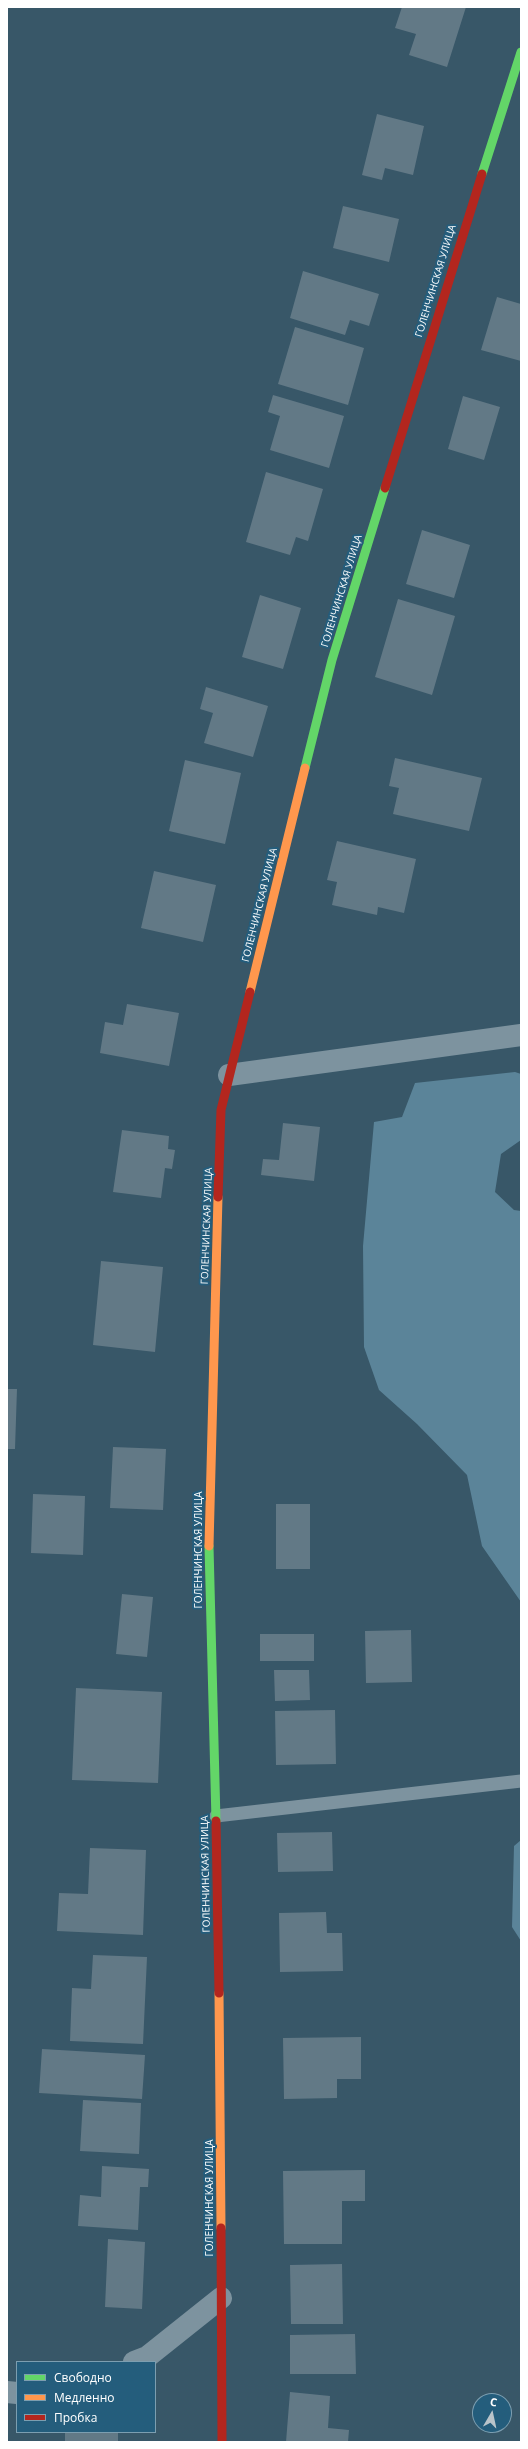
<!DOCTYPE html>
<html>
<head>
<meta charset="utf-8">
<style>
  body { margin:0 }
  #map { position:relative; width:528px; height:2449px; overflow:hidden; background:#385768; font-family:"Open Sans",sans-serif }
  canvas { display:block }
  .frame { position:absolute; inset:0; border:8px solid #fff; pointer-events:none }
  .legend { position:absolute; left:16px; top:2361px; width:140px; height:72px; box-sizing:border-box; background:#245d7c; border:1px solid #7c9eb0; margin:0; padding:5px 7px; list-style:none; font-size:12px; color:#fff }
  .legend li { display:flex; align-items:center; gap:8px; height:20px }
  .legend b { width:20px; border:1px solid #7c9eb0 }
  .north { position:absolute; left:472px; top:2393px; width:40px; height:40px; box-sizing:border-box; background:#245d7c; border:1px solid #7c9eb0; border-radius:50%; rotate:9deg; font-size:11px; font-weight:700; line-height:16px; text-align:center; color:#fff }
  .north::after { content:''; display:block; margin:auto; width:14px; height:18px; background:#b9c4ca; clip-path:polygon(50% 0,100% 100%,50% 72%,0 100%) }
</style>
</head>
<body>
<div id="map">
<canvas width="528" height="2449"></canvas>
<div class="frame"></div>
<ul class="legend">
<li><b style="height:5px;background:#63d668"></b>Свободно</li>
<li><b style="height:5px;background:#ff974d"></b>Медленно</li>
<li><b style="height:5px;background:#b3261e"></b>Пробка</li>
</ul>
<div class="north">С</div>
</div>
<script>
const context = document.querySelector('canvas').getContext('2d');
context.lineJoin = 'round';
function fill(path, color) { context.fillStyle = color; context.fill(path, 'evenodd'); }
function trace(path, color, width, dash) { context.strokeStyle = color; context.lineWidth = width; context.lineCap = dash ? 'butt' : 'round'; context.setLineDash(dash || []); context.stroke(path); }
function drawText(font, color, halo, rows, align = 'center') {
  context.font = font + ' "Open Sans",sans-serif'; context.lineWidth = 4; context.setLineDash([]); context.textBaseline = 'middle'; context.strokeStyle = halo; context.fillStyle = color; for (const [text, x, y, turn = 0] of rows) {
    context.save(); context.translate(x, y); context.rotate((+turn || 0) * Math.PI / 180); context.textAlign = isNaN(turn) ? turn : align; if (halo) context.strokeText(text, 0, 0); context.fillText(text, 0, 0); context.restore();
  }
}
const water = new Path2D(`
  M515,1072l6,2v66l-20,14 -6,38 19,18 7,1v391l-39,-56 -15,-71 -50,-51 -38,-34 -15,-43 -1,-101 11,-124 28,-5 13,-34z
  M521,1840v101l-9,-14 2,-81z`);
const building = new Path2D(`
  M402,7h64l-19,60 -38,-12 7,-21 -21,-6z
  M377,114l47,12 -11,49 -28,-7 -3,12 -20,-5z
  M343,206l56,13 -10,43 -56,-14z
  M303,271l76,23 -10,32 -19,-6 -5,15 -55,-17z
  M497,297l24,7v57l-40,-11z
  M295,327l69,21 -16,57 -70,-21z
  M273,395l71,21 -15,52 -59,-18 10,-34 -12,-4z
  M463,396l37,11 -16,53 -36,-11z
  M266,472l57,17 -15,52 -12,-4 -6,18 -44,-13z
  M422,530l48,15 -16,53 -48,-14z
  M260,595l41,13 -18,61 -41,-12z
  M398,599l57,17 -23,79 -57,-18z
  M206,687l62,19 -15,51 -49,-14 9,-30 -13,-4z
  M395,758l87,20 -13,53 -76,-17 6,-26 -10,-2z
  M185,760l56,13 -16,71 -56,-13z
  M337,841l79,18 -12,54 -26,-6 -1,8 -45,-10 5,-23 -10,-2z
  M154,871l62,14 -13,57 -62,-14z
  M127,1004l52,9 -10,53 -69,-13 5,-31 18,3z
  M283,1123l37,4 -6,54 -53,-6 2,-16 16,1z
  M122,1130l47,6 -1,13 7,1 -3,19 -7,-1 -4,30 -48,-6z
  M101,1261l62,6 -8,85 -62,-7z
  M7,1389h10l-2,60h-8z
  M113,1447l53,2 -3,61 -53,-2z
  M33,1494l52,2 -2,59 -52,-2z
  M276,1504h34v65h-34z
  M122,1594l31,3 -6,60 -31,-3z
  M411,1630l1,52 -46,1 -1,-52z
  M260,1634h54v27h-54z
  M274,1670h35l1,30 -35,1z
  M76,1688l86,4 -4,91 -86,-3z
  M335,1710l1,54 -60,1 -1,-54z
  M332,1832l1,39 -55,1 -1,-39z
  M90,1848l56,2 -3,85 -86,-4 2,-38 29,1z
  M326,1912l1,21h15l1,38 -63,1 -1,-59z
  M93,1955l54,2 -4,87 -73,-3 2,-53 19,1z
  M361,2037v42h-24v19l-53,1 -1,-61z
  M42,2049l103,6 -3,44 -103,-6z
  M83,2100l58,3 -2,51 -59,-3z
  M102,2166l47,3 -1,18h-8l-2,43 -60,-4 2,-31 21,2z
  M365,2170v31h-23v43h-58l-1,-73z
  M108,2239l37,3 -3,67 -37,-2z
  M342,2264l1,60h-52l-1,-59z
  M355,2334l1,40h-66v-39z
  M290,2392l40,4 -2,32 21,2 -1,12h-62z
  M65,2432h53v10h-53z`);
const lane = new Path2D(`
  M216,1816l305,-35`);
const street = new Path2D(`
  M229,1075l292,-40
  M134,2362l13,-5 74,-59
  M7,2392l10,1`);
const fast = new Path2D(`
  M482,174l39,-122
  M305,768l27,-108 53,-172
  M209,1546l7,275`);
const slow = new Path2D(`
  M250,992l55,-224
  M209,1546l9,-349
  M219,1993l2,235`);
const jam = new Path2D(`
  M385,488l97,-314
  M218,1197l3,-87 29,-118
  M216,1821l3,172
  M221,2228l1,214`);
const streetNames = [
  ["ГОЛЕНЧИНСКАЯ УЛИЦА",436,281,-73],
  ["ГОЛЕНЧИНСКАЯ УЛИЦА",342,591,-73],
  ["ГОЛЕНЧИНСКАЯ УЛИЦА",260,905,-76],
  ["ГОЛЕНЧИНСКАЯ УЛИЦА",207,1226,-88],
  ["ГОЛЕНЧИНСКАЯ УЛИЦА",199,1550,-90],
  ["ГОЛЕНЧИНСКАЯ УЛИЦА",206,1874,-91],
  ["ГОЛЕНЧИНСКАЯ УЛИЦА",210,2198,-90]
];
fill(water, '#5b8499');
fill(building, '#627986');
trace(lane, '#7d939f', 13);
trace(street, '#7d939f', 22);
trace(fast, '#63d668', 9);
trace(slow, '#ff974d', 9);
trace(jam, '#b3261e', 9);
drawText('10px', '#fff', '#245d7c', streetNames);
</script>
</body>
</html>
